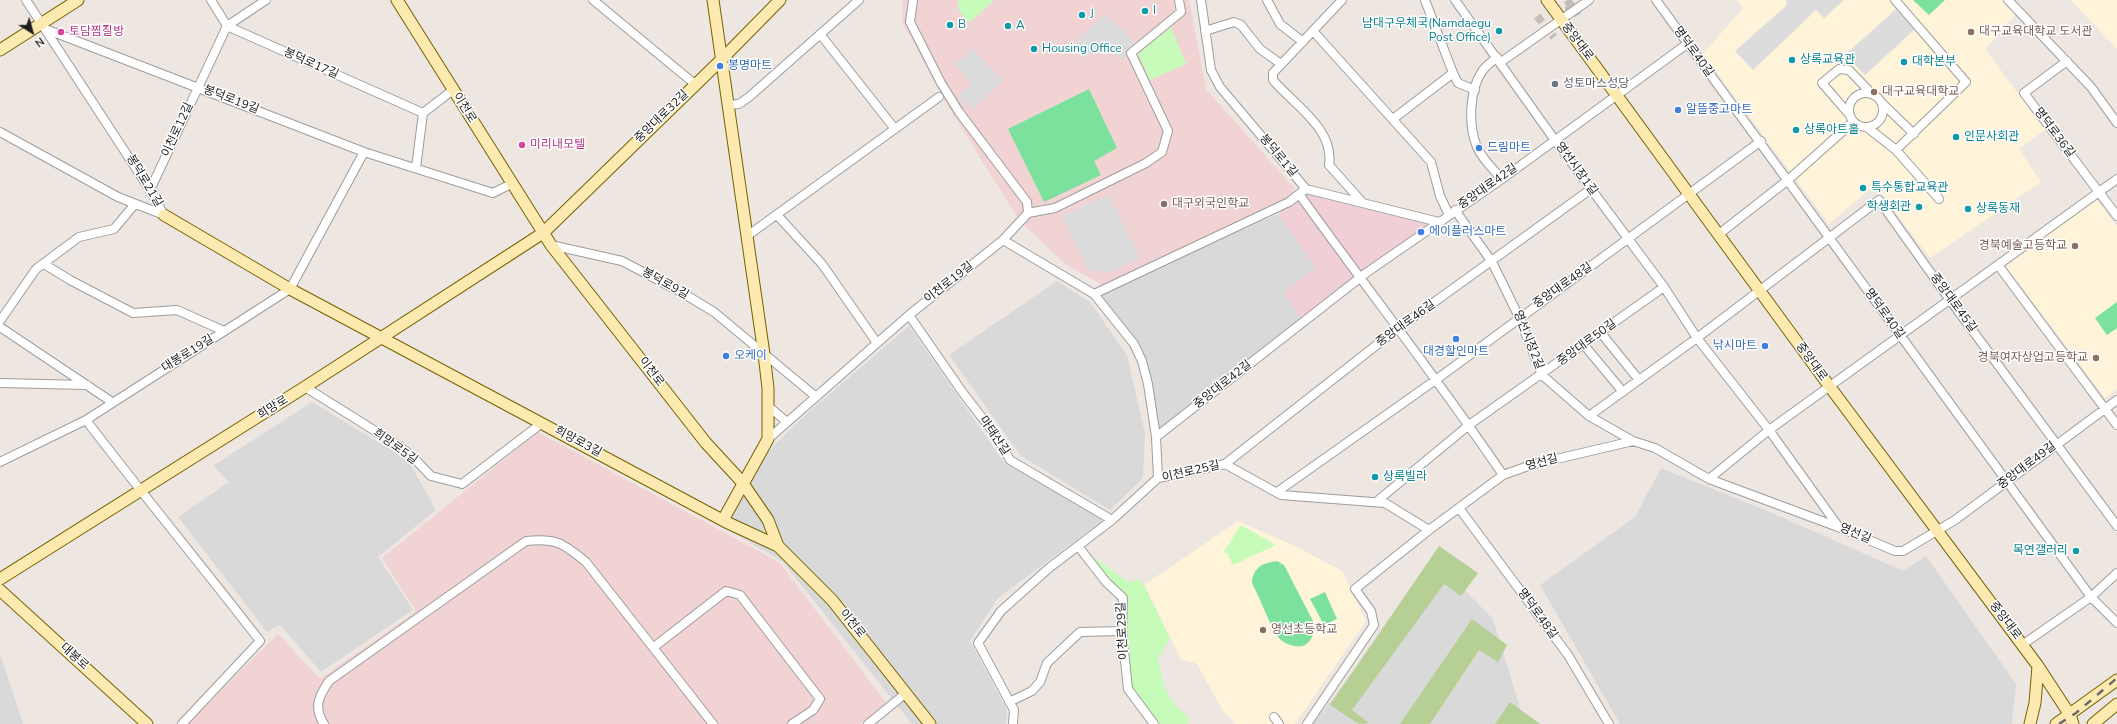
<!DOCTYPE html>
<html>
<head>
<meta charset="utf-8">
<style>
  body { margin:0 }
  #map { position:relative; width:2117px; height:724px; overflow:hidden; background:#eee6e1; font-family:"Nunito Sans",sans-serif }
  canvas { display:block }
  .north { position:absolute; left:12px; top:12px; width:40px; height:40px; -webkit-text-stroke:3px #fff; paint-order:stroke; rotate:143deg; font-size:11px; font-weight:700; line-height:16px; text-align:center; color:#1c1c1c }
  .north::after { content:''; display:block; margin:auto; width:14px; height:18px; background:#1c1c1c; clip-path:polygon(50% 0,100% 100%,50% 72%,0 100%) }
</style>
</head>
<body>
<div id="map">
<canvas width="2117" height="724"></canvas>
<div class="north">N</div>
</div>
<script>
const context = document.querySelector('canvas').getContext('2d');
context.lineJoin = 'round';
function fill(path, color) { context.fillStyle = color; context.fill(path, 'evenodd'); }
function trace(path, color, width, dash) { context.strokeStyle = color; context.lineWidth = width; context.lineCap = dash ? 'butt' : 'round'; context.setLineDash(dash || []); context.stroke(path); }
function drawText(font, color, halo, rows, align = 'center') {
  context.font = font + ' "Nunito Sans","Noto Sans KR",sans-serif'; context.lineWidth = 3; context.setLineDash([]); context.textBaseline = 'middle'; context.strokeStyle = halo; context.fillStyle = color; for (const [text, x, y, turn = 0] of rows) {
    context.save(); context.translate(x, y); context.rotate((+turn || 0) * Math.PI / 180); context.textAlign = isNaN(turn) ? turn : align; if (halo) context.strokeText(text, 0, 0); context.fillText(text, 0, 0); context.restore();
  }
}
const residential = new Path2D(`
  M1278,214l38,53 -13,56 -147,114 -14,-76 -48,-67z
  M1057,281l33,21 37,53 18,79 -2,44 -33,32 -89,-54 -72,-101z
  M909,326l94,135 100,59 -105,78 -28,43 37,69 -1,14h-94l-129,-162 -60,-35 4,-16 39,-57 38,-38z
  M312,402l96,58 28,50 -58,47 35,53 -92,62 -41,-47 -13,7 -89,-115 51,-35 -16,-16z
  M1661,468l109,44 133,59 23,-15 90,128 -4,40h-392l-80,-139 95,-68z
  M1433,558l60,61 32,105h-212l58,-76z
  M0,653l23,71h-23z`);
const commercial = new Path2D(`
  M1306,189l133,33 -136,101 -19,-30 32,-26 -38,-53z`);
const education = new Path2D(`
  M1736,0h272l11,11 -34,38 60,81 -26,19 22,33 -111,76 -55,-73 -46,39 -126,-170 40,-46z
  M2071,0h46v49z
  M2096,199l21,28v162l-12,9 -99,-132z
  M1238,521l59,26 45,24 24,50 -71,103h-59l-13,-13 -26,-47 -16,-5 -37,-74z`);
const military = new Path2D(`
  M903,0h286l17,89 89,100 -6,10 -187,86 -37,-21 -46,-44 -76,-122 -41,-76z
  M538,432l241,130 108,142 -27,20h-673l91,-90 42,45 96,-68 -34,-53z`);
const forest = new Path2D(`
  M1439,546l39,27 -17,23 -17,-12 -92,126 17,13 -10,1 -29,-19z
  M1472,619l35,26 -9,17 -19,-12 -49,74h-30z
  M1510,702l30,22h-45z`);
const park = new Path2D(`
  M959,0h35l-24,22c-7,-6 -15,-12 -11,-22z
  M1171,27l15,37 -36,16 -12,-26z
  M1241,525l35,20 -43,20 -6,-12h-4z
  M1095,558l33,24 11,-2 5,5 26,53 -12,21c5,23 8,43 29,56l1,9h-34l-26,-35 -5,-91 -33,-37z`);
const pitch = new Path2D(`
  M1913,0h32l-16,15z
  M1089,89l28,59 -23,13 7,14 -57,27 -36,-73z
  M2117,302v26l-10,7 -12,-17z
  M1277,561l7,4 30,58c0,9 -1,17 -9,22 -7,4 -21,-1 -26,-7 -8,-10 -20,-42 -27,-55 1,-16 11,-20 25,-22z
  M1325,592l12,27 -13,6 -14,-26z`);
const parking = new Path2D(`
  M1785,0h59l-20,18 -8,-8 -63,60 -18,-19 51,-45 1,-4z
  M1896,9l18,21 -49,45 -20,-20z
  M1105,14l26,24 4,8 -6,10 -9,3 -18,-17 -16,16 -14,-12z
  M973,49l30,32 -31,28 -5,-7 -3,3 -6,-8 14,-14 -17,-19z
  M1109,195l31,63 -31,14 -21,-2 -27,-54z`);
const streetTunnel = new Path2D(`
  M1567,0l11,15
  M1537,16l17,21
  M1557,18l15,-11`);
const street = new Path2D(`
  M26,0l124,190 14,25
  M211,0l16,26 196,87
  M593,0l103,85
  M1201,0l10,70 9,17 86,102 133,33
  M1267,0l13,24 23,18
  M1342,0l-69,73v7c20,24 62,49 56,85l33,37
  M1425,0l28,73
  M1455,0l99,139 110,148 33,51 72,92 69,96
  M1656,0l435,597 26,26
  M1895,0l71,82 -70,68
  M2008,0l83,87 26,36
  M48,30l316,122 129,41 18,-9
  M1205,31l29,-9 7,3 19,24 21,15
  M1313,31l118,131 9,34 9,19
  M820,34l75,95
  M1497,57c-4,4 -10,8 -14,13 -14,19 -15,55 -6,77 5,12 16,22 25,32
  M2067,61l-43,32 93,123
  M1501,62l88,-62
  M1849 110a17 17 0 1 1 34 0a17 17 0 1 1-34 0Z
  M1882,103l32,31
  M729,105l10,-1 10,-7 110,-97
  M1848,113l-26,-30 17,-14 10,1 22,23
  M1393,119l60,-46 5,10 17,7
  M1868,128l28,22 43,49
  M0,132l118,65 46,18
  M416,168l7,-55 30,-23
  M150,190l77,-164 39,-26
  M1299,194c68,95 139,185 204,281
  M1455,210l37,52 27,55 23,58 47,41 44,25
  M1028,213l27,-5 91,-45 16,-11 6,-21 -37,-78 50,-41 -2,-12
  M777,215l45,49 55,79
  M1719,234l69,-54 65,-58
  M747,236l192,-139
  M1003,240l91,54 40,50 8,17 6,23 8,53 2,41
  M551,245l71,16 59,31 33,20 101,84
  M44,264l26,16 63,33 44,-3 47,21
  M1998,265l119,160
  M1094,294l195,-92 14,-11
  M909,315l54,78 31,40 16,27 102,60
  M0,321l36,-52 43,-32 35,-8 21,-25
  M0,327l112,75
  M1601,333l38,47
  M1584,345l39,47
  M0,383l87,2
  M305,387l91,57 16,12 19,20 31,8 80,-61
  M768,406l19,16
  M1589,416l108,-78 182,-138 71,100 167,226
  M86,420c57,75 117,147 174,221l-78,83
  M1156,437l210,-164 136,-94 185,-135
  M768,439l141,-124 94,-75 25,-27 -1,-11 -68,-90 -18,-29 -31,-61 3,-22
  M0,462l86,-42 204,-131 74,-137
  M1225,464l172,-135 194,-140
  M1709,479l60,-49 348,-251
  M1277,492l160,-113 324,-238
  M1376,502l93,-77 195,-138
  M1459,508l109,147 41,69
  M1078,546l28,36 17,16 -1,33 6,58 26,35
  M2022,645l69,-48 26,-24
  M654,647l72,-56 14,4 80,104 -7,11 -21,14
  M1009,702l23,-11 8,-9 7,-19 33,-31 42,-1
  M1274,717l5,7
  M324,724c-11,-17 -5,-28 5,-43l197,-140c30,-3 37,2 60,21l127,162
  M868,724l38,-31
  M1013,724l1,-14 -36,-67 23,-32 48,-43 63,-48 46,-42 67,-14 56,31 104,8 44,27
  M1307,724l67,-99 -3,-14 -16,-22 74,-59 74,-55 28,-10 102,-24 22,7 54,31 129,48 57,24h8l52,-31 162,-120`);
const secondary = new Path2D(`
  M397,0l154,245 155,198 36,39 26,38 10,26 54,54 98,124
  M713,0l51,354 4,34v51l-45,81
  M1547,0l283,387 208,279 32,49 3,9
  M0,50l78,-50
  M164,215l126,74 436,233 52,24
  M0,579l305,-192 238,-154 179,-174 58,-59
  M0,590l147,134
  M2030,724l5,-21 3,-37
  M2056,724l61,-44
  M2093,724l24,-20`);
const rail = new Path2D(`
  M2059,724l17,-11 41,-35`);
const markers = [
  [1145,11,4,"#0f9aa8"],
  [1082,15,4,"#0f9aa8"],
  [950,25,4,"#0f9aa8"],
  [1008,26,4,"#0f9aa8"],
  [1499,31,4,"#0f9aa8"],
  [61,32,4,"#d1479c"],
  [1971,32,4,"#8d6e63"],
  [1034,49,4,"#0f9aa8"],
  [1792,60,4,"#0f9aa8"],
  [1904,62,4,"#0f9aa8"],
  [720,66,4,"#3f7fe0"],
  [1555,84,4,"#6b7280"],
  [1874,92,4,"#8d6e63"],
  [1678,110,4,"#3f7fe0"],
  [1796,130,4,"#0f9aa8"],
  [1956,137,4,"#0f9aa8"],
  [522,145,4,"#d1479c"],
  [1479,148,4,"#3f7fe0"],
  [1863,188,4,"#0f9aa8"],
  [1164,204,4,"#8d6e63"],
  [1919,207,4,"#0f9aa8"],
  [1968,209,4,"#0f9aa8"],
  [1421,232,4,"#3f7fe0"],
  [2075,246,4,"#8d6e63"],
  [1456,339,4,"#3f7fe0"],
  [1765,346,4,"#3f7fe0"],
  [726,356,4,"#3f7fe0"],
  [2096,358,4,"#8d6e63"],
  [1375,477,4,"#0f9aa8"],
  [2076,551,4,"#0f9aa8"],
  [1263,630,4,"#8d6e63"]
];
const cultureNames = [
  ["I",1153,11],
  ["J",1090,15],
  ["남대구우체국(Namdaegu",1491,24,"right"],
  ["Post Office)",1491,38,"right"],
  ["B",958,25],
  ["A",1016,26],
  ["Housing Office",1042,49],
  ["상록교육관",1800,60],
  ["대학본부",1912,62],
  ["상록아트홀",1804,130],
  ["인문사회관",1964,137],
  ["특수통합교육관",1871,188],
  ["학생회관",1911,207,"right"],
  ["상록동재",1976,209],
  ["상록빌라",1383,477],
  ["목연갤러리",2068,551,"right"]
];
const hotelNames = [
  ["토담찜질방",69,32],
  ["미리내모텔",530,145]
];
const educationNames = [
  ["대구교육대학교 도서관",1979,32],
  ["대구교육대학교",1882,92],
  ["대구외국인학교",1172,204],
  ["경북예술고등학교",2067,246,"right"],
  ["경북여자상업고등학교",2088,358,"right"],
  ["영선초등학교",1271,630]
];
const streetNames = [
  ["중앙대로",1577,42,53],
  ["명덕로40길",1693,52,54],
  ["봉덕로17길",311,64,24],
  ["봉덕로19길",231,100,21],
  ["이천로",464,108,58],
  ["중앙대로32길",662,117,-44],
  ["이천로12길",178,130,-65],
  ["명덕로36길",2054,133,53],
  ["봉덕로1길",1278,156,50],
  ["영선시장1길",1576,169,54],
  ["봉덕로21길",144,181,59],
  ["중앙대로42길",1488,187,-35],
  ["이천로19길",949,283,-38],
  ["봉덕로9길",665,284,29],
  ["중앙대로48길",1563,286,-35],
  ["중앙대로45길",1953,303,54],
  ["명덕로40길",1884,314,54],
  ["중앙대로46길",1406,324,-36],
  ["영선시장2길",1528,340,68],
  ["중앙대로50길",1587,343,-36],
  ["대봉로19길",188,354,-32],
  ["중앙대로",1811,362,54],
  ["이천로",651,372,52],
  ["중앙대로42길",1223,385,-38],
  ["희망로",273,408,-32],
  ["마태산길",994,436,56],
  ["희망로3길",578,442,28],
  ["희망로5길",395,447,36],
  ["영선길",1542,463,-15],
  ["중앙대로49길",2027,466,-37],
  ["이천로25길",1191,472,-13],
  ["영선길",1855,534,23],
  ["명덕로48길",1537,614,54],
  ["중앙대로",2005,621,53],
  ["이천로",852,624,51],
  ["이천로29길",1123,631,-93],
  ["대봉로",74,657,42]
];
const shopNames = [
  ["봉명마트",728,66],
  ["알뜰중고마트",1686,110],
  ["드림마트",1487,148],
  ["에이플러스마트",1429,232],
  ["낚시마트",1757,346,"right"],
  ["대경할인마트",1456,352,"center"],
  ["오케이",734,356]
];
const worshipNames = [
  ["성토마스성당",1563,84]
];
fill(residential, '#dad9d9');
fill(commercial, '#f0cfd7');
fill(education, '#fff4d9');
fill(military, '#f1d3d3');
fill(forest, '#b6cf94');
fill(park, '#c7fbba');
fill(pitch, '#7be19d');
fill(parking, '#dcdcdc');
trace(streetTunnel, '#c4beba', 8, [8, 4]);
trace(street, '#9d9d9d', 10);
trace(secondary, '#756101', 13);
trace(street, '#fff', 8);
trace(secondary, '#fceab1', 11);
trace(rail, '#6a6a6a', 2.5, [8, 8]);
for (const [x, y, r, color] of markers) { const dot = new Path2D(); dot.arc(x, y, r, 0, 2 * Math.PI); context.fillStyle = color; context.fill(dot); trace(dot, '#fff', 1.5); }
drawText('12px', '#0d838f', '#fff', cultureNames, 'left');
drawText('12px', '#b23c85', '#fff', hotelNames, 'left');
drawText('12px', '#785e54', '#fff', educationNames, 'left');
drawText('12px', '#1c1c1c', '#fff', streetNames);
drawText('12px', '#366cbe', '#fff', shopNames, 'left');
drawText('12px', '#5b616d', '#fff', worshipNames, 'left');
</script>
</body>
</html>
